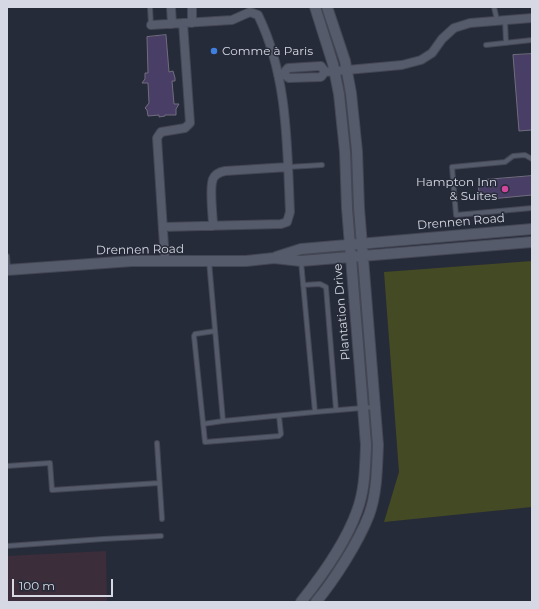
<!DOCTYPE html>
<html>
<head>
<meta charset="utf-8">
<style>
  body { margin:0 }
  #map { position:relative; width:539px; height:609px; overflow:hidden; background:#262b39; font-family:Montserrat,sans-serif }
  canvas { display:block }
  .frame { position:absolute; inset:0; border:8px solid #d6d9e3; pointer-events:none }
  .scale { position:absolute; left:12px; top:579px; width:101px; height:18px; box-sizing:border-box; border:2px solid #d6d9e3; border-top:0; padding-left:5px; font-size:12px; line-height:14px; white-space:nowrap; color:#d6d9e3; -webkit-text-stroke:3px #262b39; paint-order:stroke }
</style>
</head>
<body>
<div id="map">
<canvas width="539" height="609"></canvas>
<div class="frame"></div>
<div class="scale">100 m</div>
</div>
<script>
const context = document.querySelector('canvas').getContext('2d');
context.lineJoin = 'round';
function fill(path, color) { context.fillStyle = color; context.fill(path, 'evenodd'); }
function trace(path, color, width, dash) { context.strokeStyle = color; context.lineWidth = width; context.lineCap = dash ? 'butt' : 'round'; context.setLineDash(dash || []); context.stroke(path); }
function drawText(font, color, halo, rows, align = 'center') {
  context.font = font + ' Montserrat,sans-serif'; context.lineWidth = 3; context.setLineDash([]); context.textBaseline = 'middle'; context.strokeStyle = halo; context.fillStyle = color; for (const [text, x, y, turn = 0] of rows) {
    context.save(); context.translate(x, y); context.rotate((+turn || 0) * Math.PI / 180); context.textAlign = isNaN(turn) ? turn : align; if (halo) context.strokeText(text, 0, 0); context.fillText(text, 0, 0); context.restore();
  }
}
const industrial = new Path2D(`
  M106,551l1,51h-100v-46z`);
const green = new Path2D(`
  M532,261v246l-148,15 15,-50 -15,-200z`);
const building = new Path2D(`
  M166,35l3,37 4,-1 2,7v3h-3l2,23h5l-3,5v6h-11v1l-6,1v-2l-11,1 -1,-6 -2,-2 4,-5 -1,-20h-6l3,-4v-6h3l-1,-36z
  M532,54v76l-13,1 -6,-76z
  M532,176v19l-52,5 -2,-16 6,-1v-3z`);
const service = new Path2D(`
  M150,7l1,18
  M494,7l3,13
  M505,20l1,23
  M486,45l46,-5
  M532,159l-7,-4 -12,1 -8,6 -53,5 4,48 76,-7
  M288,167l34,-2
  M7,256l1,13
  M209,261l14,160 92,-9
  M301,261l14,151 59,-5
  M303,285l17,-1 6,3 10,123
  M215,331l-20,3 -1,2 11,106 74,-6 2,-2 -2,-18
  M203,424l20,-3
  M157,443l5,76
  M7,466l43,-3 2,27 107,-7
  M7,546l96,-7 58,-3`);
const minor = new Path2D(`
  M171,7l1,17
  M192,7v16
  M151,25l81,-5 18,-8 8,3c30,61 29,131 32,197l-3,10 -6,2 -118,3
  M283,74l6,4 32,-1 4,-5 77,-7 19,-5 11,-7 10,-14 12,-11 16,-5 62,-5
  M278,75l5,-1 5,-6 33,-2 4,6
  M213,226c0,-11 -4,-38 0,-47 2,-5 7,-7 12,-8l63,-4
  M165,261l-8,-123 4,-6 24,-4 5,-5 -7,-100`);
const tertiary = new Path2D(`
  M276,257l25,-8 231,-20
  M7,270l125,-9h114l28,-3 27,3 231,-19
  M301,602c20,-25 45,-60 56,-91 8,-21 8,-44 9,-66l-19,-237 -2,-56 -6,-58 -6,-30 -18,-57
  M316,602c19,-23 42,-59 53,-87 8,-22 8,-47 9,-70l-19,-237 -2,-57 -6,-58 -6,-32 -18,-54`);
const markers = [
  [214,51,4,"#3f7fe0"],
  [505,189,4,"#d1479c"]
];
const poiNames = [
  ["Comme à Paris",222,51],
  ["Hampton Inn",497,182,"right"],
  ["& Suites",497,196,"right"]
];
const streetNames = [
  ["Drennen Road",461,222,-5],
  ["Drennen Road",140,250,-1],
  ["Plantation Drive",342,312,-95]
];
fill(industrial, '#3c2d3a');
fill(green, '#444a23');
fill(building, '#493f66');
trace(building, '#716d7f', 1);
trace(service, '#434653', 6);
trace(minor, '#434653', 10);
trace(tertiary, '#434653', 12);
trace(service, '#565b6b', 4);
trace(minor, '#565b6b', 8);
trace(tertiary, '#565b6b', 10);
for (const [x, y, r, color] of markers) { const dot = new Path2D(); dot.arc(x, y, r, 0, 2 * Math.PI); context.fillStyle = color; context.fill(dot); trace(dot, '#262b39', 1.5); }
drawText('12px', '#d6d9e3', '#262b39', poiNames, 'left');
drawText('12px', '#d6d9e3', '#262b39', streetNames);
</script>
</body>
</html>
